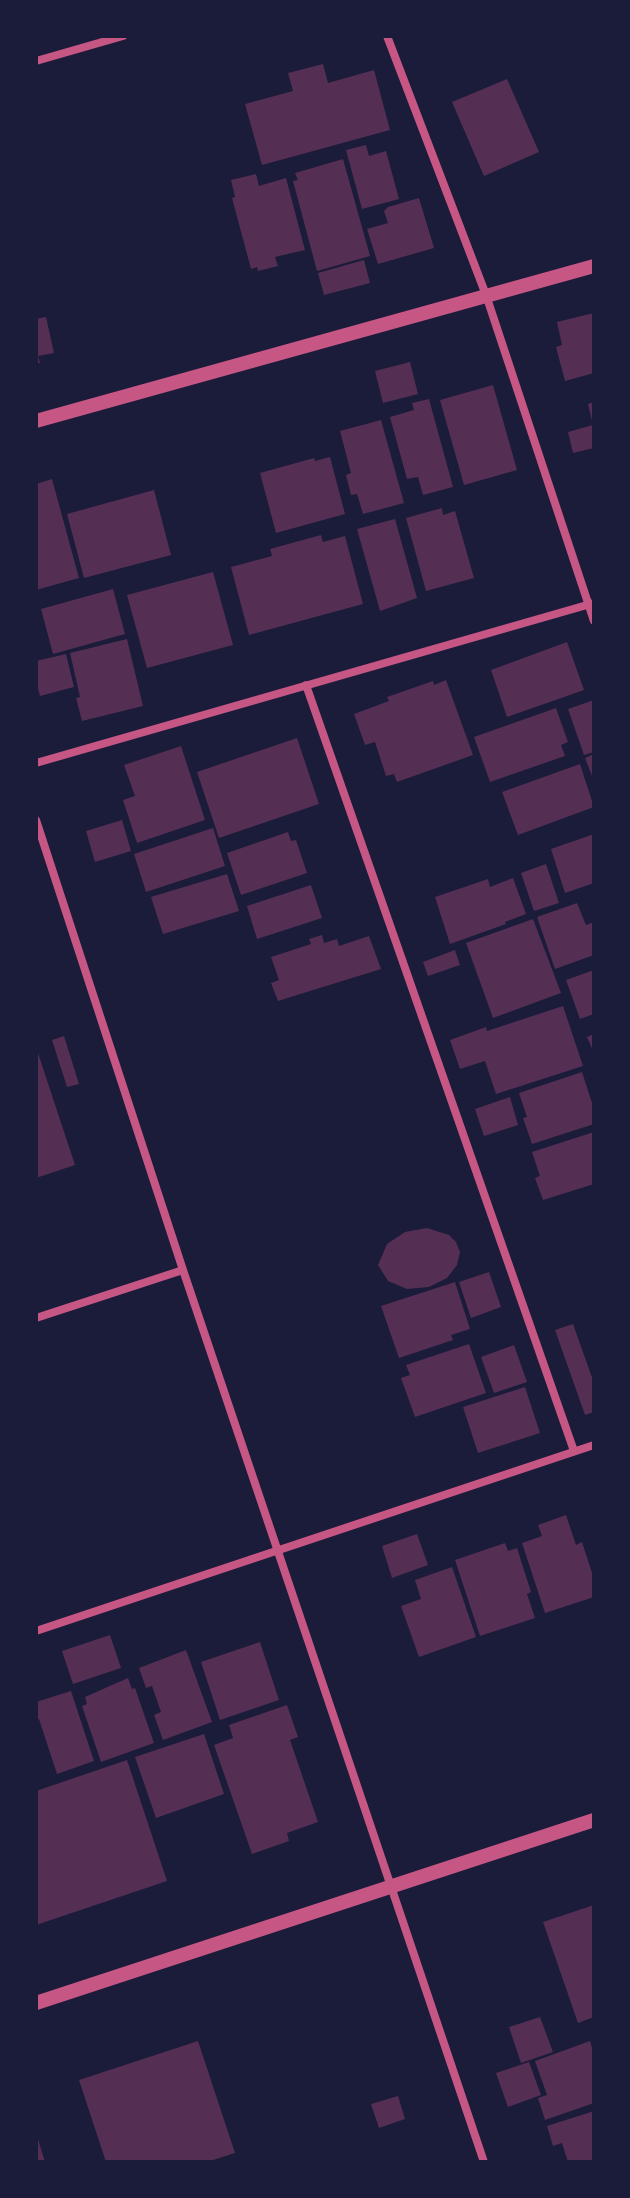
<!DOCTYPE html>
<html>
<head>
<meta charset="utf-8">
<style>
  body { margin:0 }
  #map { position:relative; width:630px; height:2198px; overflow:hidden; background:#1b1b3a; font-family:Barlow,sans-serif }
  canvas { display:block }
  .frame { position:absolute; inset:0; border:38px solid #1b1b3a; pointer-events:none }
</style>
</head>
<body>
<div id="map">
<canvas width="630" height="2198"></canvas>
<div class="frame"></div>
</div>
<script>
const context = document.querySelector('canvas').getContext('2d');
context.lineJoin = 'round';
function fill(path, color) { context.fillStyle = color; context.fill(path, 'evenodd'); }
function trace(path, color, width, dash) { context.strokeStyle = color; context.lineWidth = width; context.lineCap = dash ? 'butt' : 'round'; context.setLineDash(dash || []); context.stroke(path); }
const building = new Path2D(`
  M323,64l5,19 46,-13 16,60 -128,35 -17,-61 48,-13 -5,-18z
  M507,79l32,73 -55,24 -32,-74z
  M366,145l3,11 17,-5 13,48 -37,10 -16,-59z
  M343,159l27,97 -53,15 -24,-90 5,-1 -3,-7z
  M256,174l3,12 27,-8 19,72 -30,7 3,9 -20,5 -1,-4 -6,2 -19,-71 3,-1 -4,-17z
  M419,198l15,50 -56,16 -11,-35 21,-6 -4,-12 4,-4z
  M364,260l6,23 -46,12 -6,-22z
  M594,313v60l-29,8 -9,-34 6,-2 -5,-23z
  M46,317l8,36 -16,3 2,7h-4v-44z
  M410,362l8,32 -35,9 -8,-32z
  M493,385l24,85 -53,15 -24,-85z
  M429,399l24,88 -30,8 -5,-18 -11,2 -17,-62 24,-7 -2,-7z
  M594,402v46l-21,5 -5,-21 25,-7 -5,-21z
  M381,420l23,83 -41,11 -6,-20 -6,1 -5,-20 5,-2 -11,-42z
  M330,457l15,57 -69,19 -16,-60 54,-15 1,3z
  M52,479l27,99 -43,12v-106z
  M154,490l17,65 -87,23 -17,-64z
  M442,508l1,7 12,-4 19,67 -48,13 -20,-73z
  M395,519l22,79 -37,13 -23,-82z
  M321,535l2,7 22,-6 18,68 -114,31 -18,-68 41,-11 -2,-7z
  M213,572l20,73 -86,23 -20,-73z
  M113,589l12,45 -72,20 -12,-45z
  M127,639l16,67 -61,15 -6,-23 4,-1 -10,-44z
  M567,642l17,48 -77,27 -16,-47z
  M66,654l8,33 -34,9 -4,-15v-20z
  M446,680l27,75 -76,27 -3,-8 -8,2 -11,-34 -10,3 -11,-31 35,-13 -2,-4 46,-16 1,4z
  M594,700v52l-10,3 -16,-46z
  M556,708l12,34 -7,3 4,11 -75,26 -16,-45z
  M297,738l22,66 -100,34 -22,-66z
  M181,746l24,74 -68,23 -14,-43 12,-4 -11,-31z
  M594,754v27l-9,-23z
  M580,764l14,43 -76,28 -16,-43z
  M122,820l9,31 -36,11 -9,-31z
  M213,828l12,38 -79,26 -12,-38z
  M288,832l3,9 5,-1 11,33 -66,22 -14,-42z
  M594,834v49l-29,10 -14,-44z
  M546,864l13,39 -25,8 -13,-38z
  M227,874l12,37 -76,23 -12,-37z
  M513,878l13,36 -21,8 1,2 -56,20 -15,-47 53,-18 2,8z
  M311,885l11,33 -65,21 -10,-33z
  M577,903l9,22 8,-3v33l-39,14 -18,-52z
  M533,919l28,74 -68,25 -27,-75z
  M322,935l2,8 13,-4 2,7 30,-10 12,33 -103,32 -7,-18 8,-3 -8,-23 40,-13 -2,-5z
  M455,950l5,15 -32,11 -5,-14z
  M594,970v44l-14,5 -14,-39z
  M563,1006l20,60 -87,28 -11,-33 -25,8 -10,-29 36,-13 1,4z
  M594,1034v19l-7,-16z
  M64,1036l15,48 -12,3 -15,-47z
  M36,1047l39,118 -39,13z
  M582,1072l12,37v15l-62,20 -9,-26 4,-1 -8,-24z
  M510,1097l8,28 -34,11 -9,-27z
  M594,1132v52l-51,16 -8,-22 5,-2 -8,-24z
  M427,1228l22,7 7,7 4,10 -3,13 -10,13 -18,9 -22,2 -19,-8 -10,-16 9,-21 18,-12z
  M489,1272l12,35 -30,11 -12,-36z
  M455,1282l15,47 -19,6 2,5 -54,18 -18,-52z
  M573,1324l21,59v29l-9,3 -30,-85z
  M469,1344l17,49 -71,24 -14,-39 9,-3 -4,-10z
  M514,1345l13,37 -33,11 -13,-36z
  M525,1387l15,46 -62,20 -15,-46z
  M566,1515l10,30 6,-3 12,37v18l-49,16 -23,-70 20,-7 -4,-11z
  M417,1534l11,31 -36,13 -10,-32z
  M505,1543l3,8 9,-3 14,44 -4,2 8,24 -55,18 -25,-76z
  M452,1567l24,70 -57,20 -18,-51 20,-7 -6,-19z
  M110,1635l11,33 -48,16 -11,-33z
  M260,1642l19,58 -59,20 -19,-58z
  M186,1650l26,72 -49,18 -9,-25 7,-3 -9,-26 -6,2 -7,-20z
  M128,1678l4,11 3,-1 19,55 -53,19 -19,-56 5,-2 -2,-7z
  M71,1691l23,70 -37,13 -18,-55 -3,1v-18z
  M287,1705l11,32 -8,3 28,82 -31,11 2,8 -37,13 -38,-109 19,-7 -4,-13z
  M204,1734l20,60 -68,24 -21,-61z
  M127,1760l40,121 -131,44v-134z
  M594,1905v112l-16,6 -35,-101z
  M540,2017l13,35 -32,11 -12,-36z
  M198,2041l37,112 -28,9h-101l-27,-82z
  M590,2041l4,13v49l-49,17 -7,-22 9,-3 -12,-34z
  M529,2062l12,33 -33,12 -12,-34z
  M398,2096l7,23 -26,9 -8,-24z
  M594,2111v51h-26l-6,-19 -9,3 -6,-20z
  M36,2136h1l8,26h-9z`);
const minor = new Path2D(`
  M387,36l99,259 108,326
  M36,61l87,-25
  M306,685l268,766
  M36,763l558,-160
  M36,820l147,450 301,892
  M36,1318l147,-48
  M36,1631l558,-186`);
const tertiary = new Path2D(`
  M36,421l558,-155
  M36,2003l558,-183`);
fill(building, '#542f53');
trace(minor, '#c65784', 8);
trace(tertiary, '#c65784', 14);
</script>
</body>
</html>
